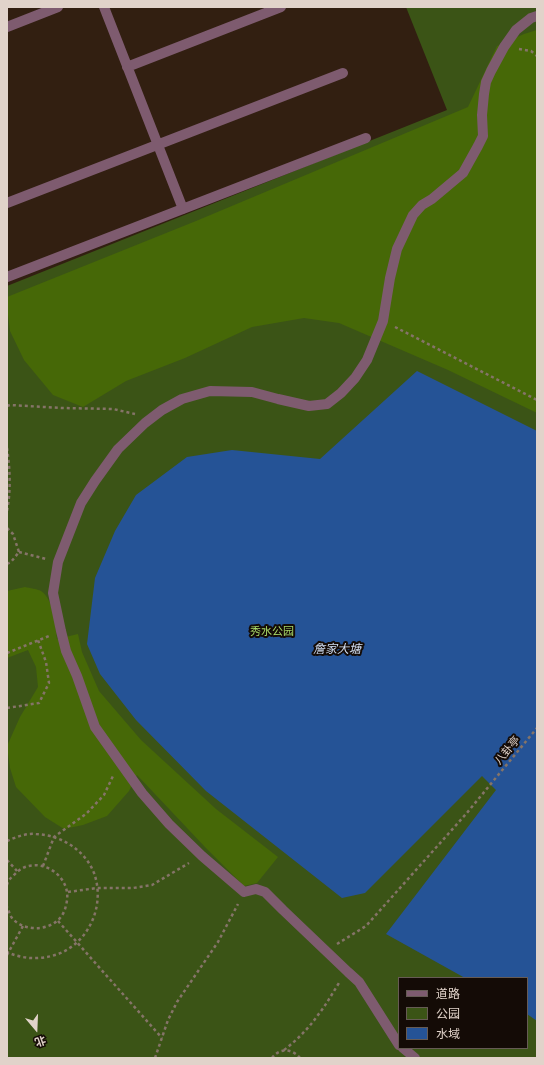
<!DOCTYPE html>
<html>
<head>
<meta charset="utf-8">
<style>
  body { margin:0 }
  #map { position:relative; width:544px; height:1065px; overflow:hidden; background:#321f11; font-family:"Nunito Sans","Noto Sans SC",sans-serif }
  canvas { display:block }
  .frame { position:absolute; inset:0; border:8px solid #e1d3ca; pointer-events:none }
  .legend { position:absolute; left:398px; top:977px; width:130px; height:72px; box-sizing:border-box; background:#140b06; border:1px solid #665b54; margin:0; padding:5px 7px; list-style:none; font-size:12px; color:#e1d3ca }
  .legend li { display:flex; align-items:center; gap:8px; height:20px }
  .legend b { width:20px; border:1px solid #665b54 }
  .north { position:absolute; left:16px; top:1009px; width:40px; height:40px; -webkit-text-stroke:3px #140b06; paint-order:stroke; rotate:161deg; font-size:11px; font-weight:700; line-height:16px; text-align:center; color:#e1d3ca }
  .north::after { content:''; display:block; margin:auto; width:14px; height:18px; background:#e1d3ca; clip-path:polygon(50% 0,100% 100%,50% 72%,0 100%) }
</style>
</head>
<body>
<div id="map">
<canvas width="544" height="1065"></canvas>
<div class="frame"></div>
<ul class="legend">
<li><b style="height:5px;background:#7e5b6f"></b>道路</li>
<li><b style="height:11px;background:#3b5416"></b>公园</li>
<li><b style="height:11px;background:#255396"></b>水域</li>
</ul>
<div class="north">北</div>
</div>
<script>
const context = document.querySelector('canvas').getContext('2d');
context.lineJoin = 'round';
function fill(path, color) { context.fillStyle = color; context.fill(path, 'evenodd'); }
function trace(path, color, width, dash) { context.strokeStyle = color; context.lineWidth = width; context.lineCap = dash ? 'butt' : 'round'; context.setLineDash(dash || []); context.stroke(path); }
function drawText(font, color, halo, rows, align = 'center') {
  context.font = font + ' "Nunito Sans","Noto Sans SC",sans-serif'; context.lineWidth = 4; context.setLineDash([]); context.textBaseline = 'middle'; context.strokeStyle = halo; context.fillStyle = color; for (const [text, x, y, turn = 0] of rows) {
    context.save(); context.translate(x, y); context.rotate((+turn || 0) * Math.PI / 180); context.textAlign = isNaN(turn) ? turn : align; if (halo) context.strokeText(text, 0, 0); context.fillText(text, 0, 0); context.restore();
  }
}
const green = new Path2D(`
  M406,7h131v1051h-530v-772l440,-176zM399,978h128v70h-128z`);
const forest = new Path2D(`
  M537,30v383l-89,-43 -109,-47 -35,-5 -52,9 -67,31 -59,23 -43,26 -30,-12 -29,-35 -14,-29 -3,-24v-10l189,-76 272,-114 29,-61 27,-12z
  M25,587c5,1 12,2 16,4 13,9 14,33 16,48l21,-5 4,18 17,39 42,49 75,69 62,48 -21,26 -13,3 -39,-39 -68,-72 -8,16 -22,25 -24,9 -19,4 -19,-12 -29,-30 -6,-19 -3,-22 13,-29 18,-30 -2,-20 -8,-17 -21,8v-67z`);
const water = new Path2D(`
  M417,371l120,60v590l-10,-7v-36h-62l-79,-44 110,-144 -14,-14 -117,117 -23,5 -136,-107 -70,-71 -36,-46 -13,-30 8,-66 20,-47 21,-36 51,-38 45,-7 88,9z`);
const path = new Path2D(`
  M519,49l12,2 6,5
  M395,327l142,73
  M7,406l3,-1 52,3 51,1 22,5
  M7,448c3,20 4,43 0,63
  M7,528l6,6 6,18
  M19,552l27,7
  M7,564l4,-2 8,-10
  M7,653l42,-17
  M7,708l32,-5 10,-20 -3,-21 -8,-22
  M7,841c9,-4 19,-8 29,-7 25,1 49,16 58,39 12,33 -6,72 -39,82 -16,5 -33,4 -48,-3
  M7,860l10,11
  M43,866l11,-29 32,-23 18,-19 9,-19
  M7,885c1,-5 4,-7 7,-10 21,-24 61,0 52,30 -1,6 -4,12 -9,16 -12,10 -34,10 -45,-3 -2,-2 -3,-7 -5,-11
  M68,892l29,-4h36l19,-3 37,-22
  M58,921l104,117
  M337,944l29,-18 100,-112 71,-86
  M7,955l16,-29
  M284,1050c13,-10 24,-21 34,-35 8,-10 14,-21 21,-32
  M155,1058l13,-38 9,-18 41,-60 20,-38
  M272,1058c7,-10 20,-10 28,0`);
const minor = new Path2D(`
  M104,7l79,202
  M7,27l51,-20
  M127,67l154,-60
  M7,203l336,-130
  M7,277l359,-139
  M399,1045l-40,-63 -11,-10 -65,-62 -18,-18 -9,-3 -12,3 -42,-36 -33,-32 -27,-31 -47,-66 -18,-51 -11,-25 -5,-20 -8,-38 5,-31 23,-59 14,-22 23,-32 27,-26 17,-13 20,-11 28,-8 42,1 26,7 31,7 18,-2 14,-11 14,-15 12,-18 16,-39 7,-43 7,-29 16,-34 9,-10 10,-6 31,-26 15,-27 5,-10 -1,-21 2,-21 2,-12 5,-11 13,-24 12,-17 15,-12 6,-2
  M403,1048l12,10`);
const parkNames = [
  ["秀水公园",272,632]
];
const streetNames = [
  ["八卦亭",508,751,-50]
];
const waterNames = [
  ["詹家大塘",337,650]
];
fill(green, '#3b5416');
fill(forest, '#466807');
fill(water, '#255396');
trace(path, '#857468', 2.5, [3, 3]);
trace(minor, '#7e5b6f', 10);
drawText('11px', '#a7d868', '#140b06', parkNames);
drawText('11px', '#e1d3ca', '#140b06', streetNames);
drawText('italic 12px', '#d2dff3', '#140b06', waterNames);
</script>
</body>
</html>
